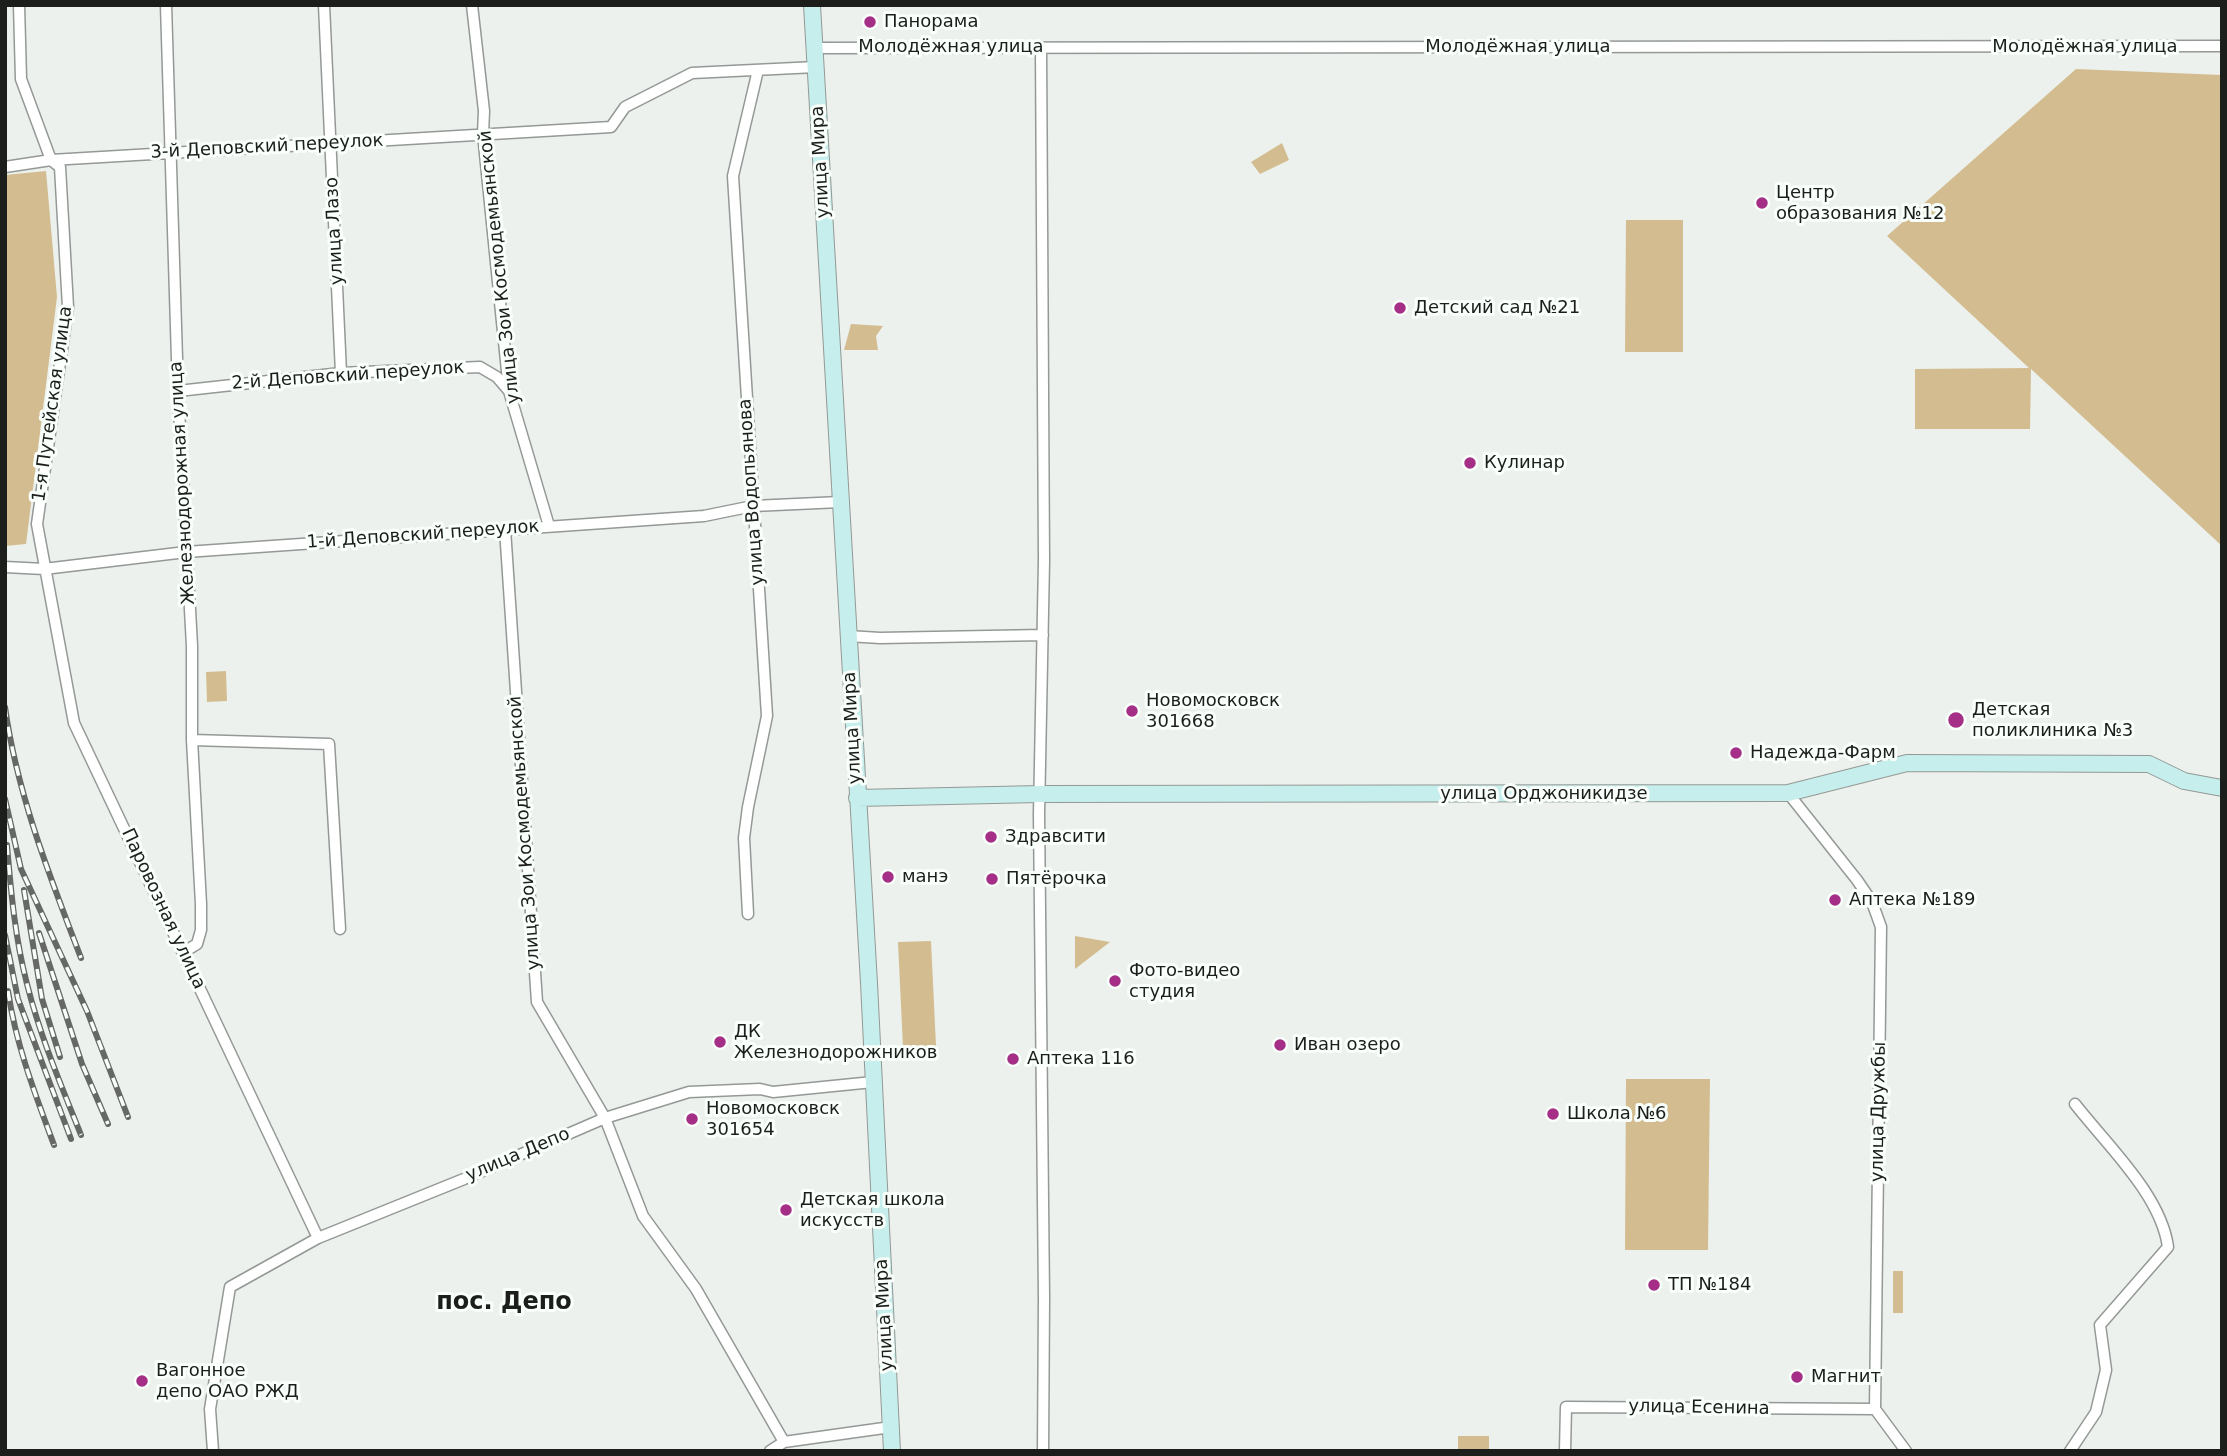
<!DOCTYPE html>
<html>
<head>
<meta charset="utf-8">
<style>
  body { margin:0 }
  #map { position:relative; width:2227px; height:1456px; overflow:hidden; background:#ecf1ed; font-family:"DejaVu Sans",sans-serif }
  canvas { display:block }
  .frame { position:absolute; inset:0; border:7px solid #1c1e1c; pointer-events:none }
</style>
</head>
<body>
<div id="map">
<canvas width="2227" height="1456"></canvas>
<div class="frame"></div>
</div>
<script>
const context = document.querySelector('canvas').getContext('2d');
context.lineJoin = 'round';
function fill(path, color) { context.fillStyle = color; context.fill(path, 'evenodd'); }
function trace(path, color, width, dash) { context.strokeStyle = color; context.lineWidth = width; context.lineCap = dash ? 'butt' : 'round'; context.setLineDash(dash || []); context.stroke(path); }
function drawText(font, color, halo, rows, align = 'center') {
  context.font = font + ' "DejaVu Sans",sans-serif'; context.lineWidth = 6; context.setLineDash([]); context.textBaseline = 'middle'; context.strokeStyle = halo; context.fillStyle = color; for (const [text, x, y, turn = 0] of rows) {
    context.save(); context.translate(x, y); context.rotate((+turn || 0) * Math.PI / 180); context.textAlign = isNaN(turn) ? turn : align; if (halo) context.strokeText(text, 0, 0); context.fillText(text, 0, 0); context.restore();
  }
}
const green = new Path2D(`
  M2076,69l146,6v471l-191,-177 -1,60h-115v-60l114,-1 -142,-132z
  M1282,143l7,17 -29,14 -9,-12z
  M46,171l11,126 -31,247 -21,2v-371z
  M1626,220h57v132h-58z
  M851,324l32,2 -7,10 2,14h-34z
  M226,671l1,30 -20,1 -1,-30z
  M1075,936l35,6 -35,27z
  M931,941l5,105 -33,2 -5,-106z
  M1626,1079h84l-2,171h-83z
  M1893,1271h10v42h-10z
  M1458,1436h31v15h-31z`);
const street = new Path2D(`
  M19,5l2,74 30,81 9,7 8,140 -31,217 37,199 244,515
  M166,5l12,386 14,255v94l9,164v26l-4,14 -13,8
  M324,5l17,368
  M472,5l12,106 -1,23 26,257 40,135
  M1041,47l3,514 -5,253 5,484 -1,153
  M815,48l1407,-2
  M5,167l46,-7 560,-33 14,-20 67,-34 124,-6
  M178,391l163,-18 139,-6 17,10 12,14
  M505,529l32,473 68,116 84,-26 71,-3 13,3 100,-10
  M5,567l39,2 142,-17 518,-36 49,-10 87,-4
  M848,636l32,2 163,-3
  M192,740l137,4 11,185
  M1788,793l69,87 15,22 9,25 -6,482 31,42
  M748,914l-4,-76 4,-31 19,-91 -34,-540 25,-106
  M784,1442l107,-15
  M213,1451l-3,-42 20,-122 88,-49 146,-59 141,-61 38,98 53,73 88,153 -14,9
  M1565,1451l1,-44 309,2
  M2070,1451l26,-39 10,-42 -6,-45 68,-78c-7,-52 -61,-102 -93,-143`);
const secondary = new Path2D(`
  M812,5l57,978 23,468
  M857,798l183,-4 748,-1 119,-30 242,1 35,17 38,7`);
const rail = new Path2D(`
  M5,707c12,87 45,170 76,251
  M5,799l16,70 66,142 41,106
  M7,845c4,47 8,93 20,139 13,52 34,101 54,151
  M24,890l18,109 18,58
  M39,933l43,131 26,60
  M5,935l13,64 53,140
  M8,991c8,54 27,103 46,154`);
const markers = [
  [870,22,7,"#a52e86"],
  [1762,203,7,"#a52e86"],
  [1400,308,7,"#a52e86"],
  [1470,463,7,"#a52e86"],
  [1132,711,7,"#a52e86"],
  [1956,720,9,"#a52e86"],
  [1736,753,7,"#a52e86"],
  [991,837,7,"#a52e86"],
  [888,877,7,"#a52e86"],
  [992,879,7,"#a52e86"],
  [1835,900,7,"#a52e86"],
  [1115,981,7,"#a52e86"],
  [720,1042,7,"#a52e86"],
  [1280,1045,7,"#a52e86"],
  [1013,1059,7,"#a52e86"],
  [1553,1114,7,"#a52e86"],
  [692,1119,7,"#a52e86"],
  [786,1210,7,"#a52e86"],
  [1654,1285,7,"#a52e86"],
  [1797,1377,7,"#a52e86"],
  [142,1381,7,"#a52e86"]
];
const poiNames = [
  ["Панорама",884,22],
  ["Центр",1776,193],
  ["образования №12",1776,214],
  ["Детский сад №21",1414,308],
  ["Кулинар",1484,463],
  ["Новомосковск",1146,701],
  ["301668",1146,722],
  ["Детская",1972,710],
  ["поликлиника №3",1972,731],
  ["Надежда-Фарм",1750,753],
  ["Здравсити",1005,837],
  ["манэ",902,877],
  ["Пятёрочка",1006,879],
  ["Аптека №189",1849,900],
  ["Фото-видео",1129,971],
  ["студия",1129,992],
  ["ДК",734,1032],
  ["Железнодорожников",734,1053],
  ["Иван озеро",1294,1045],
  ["Аптека 116",1027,1059],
  ["Новомосковск",706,1109],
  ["301654",706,1130],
  ["Школа №6",1567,1114],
  ["Детская школа",800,1200],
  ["искусств",800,1221],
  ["ТП №184",1668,1285],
  ["Вагонное",156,1371],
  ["депо ОАО РЖД",156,1392],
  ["Магнит",1811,1377]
];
const streetNames = [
  ["Молодёжная улица",951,47],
  ["Молодёжная улица",1518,47],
  ["Молодёжная улица",2085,47],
  ["3-й Деповский переулок",267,147,-3],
  ["улица Мира",821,162,-93],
  ["улица Лазо",335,231,-93],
  ["улица Зои Космодемьянской",500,267,-96],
  ["2-й Деповский переулок",348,376,-4],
  ["1-я Путейская улица",53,404,-82],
  ["Железнодорожная улица",183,483,-93],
  ["улица Водопьянова",752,492,-94],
  ["1-й Деповский переулок",423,535,-4],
  ["улица Мира",853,728,-93],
  ["улица Орджоникидзе",1544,794],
  ["улица Зои Космодемьянской",525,833,-94],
  ["Паровозная улица",163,909,65],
  ["улица Дружбы",1879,1112,-89],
  ["улица Депо",518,1155,-23],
  ["улица Мира",885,1315,-93],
  ["улица Есенина",1699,1408,1]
];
const districtNames = [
  ["пос. Депо",504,1303]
];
fill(green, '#d3bd90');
trace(street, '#949995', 13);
trace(secondary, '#949995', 18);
trace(street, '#fff', 10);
trace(secondary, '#c5eeec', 16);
trace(rail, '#656865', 6);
trace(rail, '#f9fffa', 3.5, [10]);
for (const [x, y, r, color] of markers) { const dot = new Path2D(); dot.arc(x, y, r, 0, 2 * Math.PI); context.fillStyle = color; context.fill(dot); trace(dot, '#f9fffa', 2.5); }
drawText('18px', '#1c1e1c', '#f9fffa', poiNames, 'left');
drawText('18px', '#1c1e1c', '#f9fffa', streetNames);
drawText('bold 24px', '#1c1e1c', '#f9fffa', districtNames);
</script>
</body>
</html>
